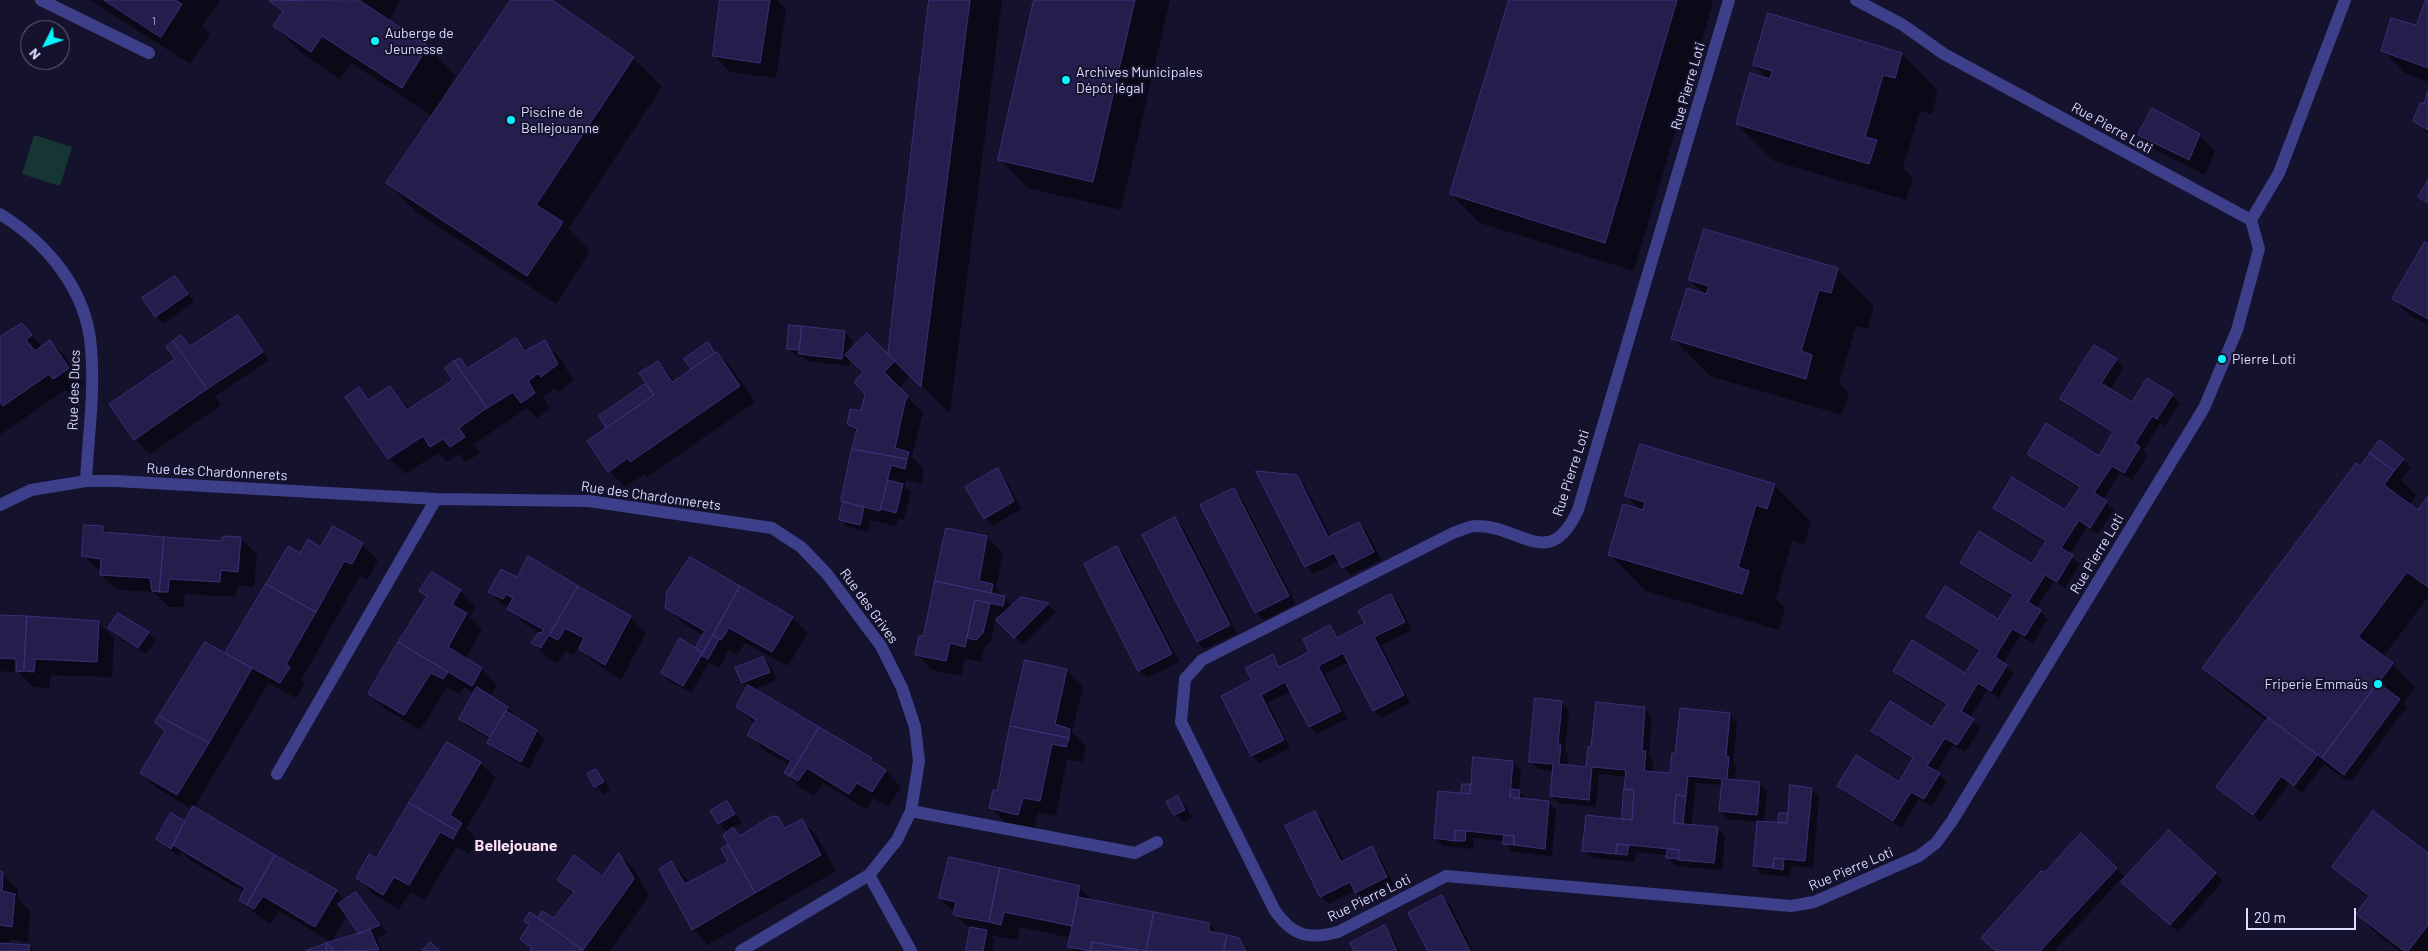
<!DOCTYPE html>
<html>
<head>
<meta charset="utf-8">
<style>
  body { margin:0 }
  #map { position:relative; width:2428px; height:951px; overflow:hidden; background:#14122c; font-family:Barlow,sans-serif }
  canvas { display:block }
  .north { position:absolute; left:20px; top:20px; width:50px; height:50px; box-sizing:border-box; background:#14122c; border:1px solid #656380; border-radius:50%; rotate:229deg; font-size:14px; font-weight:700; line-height:20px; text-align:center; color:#deddff }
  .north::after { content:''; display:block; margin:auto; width:18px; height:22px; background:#0af4fd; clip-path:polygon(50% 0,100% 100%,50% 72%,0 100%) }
  .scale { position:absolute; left:2246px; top:908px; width:110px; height:22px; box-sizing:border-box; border:2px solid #deddff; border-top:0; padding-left:6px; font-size:15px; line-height:18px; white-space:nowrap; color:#deddff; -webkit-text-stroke:4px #14122c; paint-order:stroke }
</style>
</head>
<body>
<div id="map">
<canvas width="2428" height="951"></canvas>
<div class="north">N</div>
<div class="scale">20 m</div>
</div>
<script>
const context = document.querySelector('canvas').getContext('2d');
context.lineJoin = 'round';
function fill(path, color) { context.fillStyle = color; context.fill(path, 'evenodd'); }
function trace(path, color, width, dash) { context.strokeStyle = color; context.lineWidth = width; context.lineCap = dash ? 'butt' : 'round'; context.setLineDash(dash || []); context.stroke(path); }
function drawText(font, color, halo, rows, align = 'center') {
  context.font = font + ' Barlow,sans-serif'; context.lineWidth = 4; context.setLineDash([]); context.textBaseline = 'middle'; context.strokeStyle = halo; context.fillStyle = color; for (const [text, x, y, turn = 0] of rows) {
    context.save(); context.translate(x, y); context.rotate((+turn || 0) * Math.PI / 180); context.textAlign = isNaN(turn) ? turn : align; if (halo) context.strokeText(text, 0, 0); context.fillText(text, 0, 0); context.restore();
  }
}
const green = new Path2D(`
  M34,135l38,12 -12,39 -38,-12z`);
const shadow = new Path2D(`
  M90,0h131l-19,26 8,8 -20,30z
  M271,0h127l2,2 -12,19 39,26 29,29 -25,39 -80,-52 -11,16 -37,-25 -29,-28 9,-13z
  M512,0h38l83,58 29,29 -94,142 22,22 -34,53 -140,-92 -28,-29z
  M721,0h56l9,9 -10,69 -46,-6 -16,-16z
  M930,0h72l-52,414 -60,-61z
  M1036,0h134l-49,210 -93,-22 -28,-29z
  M1510,0h200l3,3 -79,268 -154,-48 -29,-29z
  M2427,0h1v82l-23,-9 -23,-23 35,-23z
  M1902,54l36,37 -6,23 -12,-3 -17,57 10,10 -7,22 -132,-39 -37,-37 32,-44 -15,-15z
  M2428,95v39l-13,-13z
  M2139,135h60l16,16 -10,24 -50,-25z
  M2428,245v80l-19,-10 -16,-16z
  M1837,269l37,37 -6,23 -12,-3 -17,57 10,10 -7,22 -132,-39 -37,-37 32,-44 -15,-15z
  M174,278l20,24 -31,22 -7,-8z
  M238,316l31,44 -54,36 6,9 -71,49 -15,-15 42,-80 4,-22 10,10z
  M21,324l21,23 8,-6 16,16 18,27 -14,10 -5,-4 -65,45v-97z
  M791,326l53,6 8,8 -1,11 16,-16 42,42 -10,11 24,25 -11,44 12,12 -3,15 -15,-4 -1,7 6,5 -7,28 -6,-2 -2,8 -26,-6 -2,12 -20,-5 -8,-7 4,-17 -2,-2 15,-68 -9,-10 14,-10 5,-19 -3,-22 -14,-13v7l-42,-5 -5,-4 -7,-1 -8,-8z
  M516,339l12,12 16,-9 16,16 13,22 -15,12 -3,-4 -12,9 7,12 -13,9 -10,-10 -53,36 6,9 -14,9 -7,-8 -12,8 -9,-9 -33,21 -16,-16 -43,-61 13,-8 11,11 20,-12 20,22 45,-29 5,-22 9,9z
  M708,344l25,25 22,33 -108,75 -3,-3 -19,13 -16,-16 -1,-43 37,-42 6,4 6,-28 19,20 18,-13 -8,-10z
  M2116,360l7,8 -13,22 22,13 40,-8 8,8 -15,23 -5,-3 -17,28 4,5 -15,24 -12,-7 -17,27 11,10 -16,24 -11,-7 -18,28 11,9 -15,24 -11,-7 -18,28 12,10 -15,24 -13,-7 -17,28 11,9 -15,25 -12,-8 -17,28 11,10 -16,24 -12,-7 -17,27 11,10 -15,24 -13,-7 -17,29 -55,-34 -8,-8 60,-3 14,-23 -33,-21 -8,-8 61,-2 14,-23 -45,-27 -8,-8 72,4 14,-23 -45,-28 -7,-7 71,4 14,-24 -44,-27 -8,-8 71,4 14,-23 -43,-27 -8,-8 71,4 14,-23 -44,-28 -8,-8 71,4 15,-23 -44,-27 -8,-8z
  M2403,460l8,7 -10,13 15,15 -7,10 9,7 10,-14v99l-45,60 -7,27h3l14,-19 22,22 -12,16 4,4 -55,74 -4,-3 -2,2 -22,-16 -22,29 -12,-10 -29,39 -43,-35 49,-66 -40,-30 -23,-23 157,-200z
  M998,470l7,8 16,31 -28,17 -8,-7 -18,-32z
  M1296,476l8,8 27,53 28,-14 8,8 14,29 -31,15 -11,-14 -25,13 -8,-8z
  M1774,485l37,37 -7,23 -12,-4 -16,58 9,9 -6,22 -133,-39 -36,-36 32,-44 -15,-15z
  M1234,489l7,8 55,107 -32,16 -8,-8z
  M1175,519l8,8 54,106 -32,16 -7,-7z
  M103,527l7,7 112,9 19,-4 16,15 -3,33 -17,-2 -1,12 -51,-3 -2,13h-14l-15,-15 -37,-2 -16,-15v-3l-18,-17z
  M334,528l28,16 16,16 -10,19 -8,-3 -59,104 4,4 -9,14 -28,-15 -74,125 142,83 9,10 11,-8 31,40 -10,5 5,13h-72l51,-17 -14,-19 -16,27 -52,-31 -9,13 -13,-9 -16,-16 3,-7 -54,-32 -9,-9 -2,5 -14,-9 -8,-8 14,-24 15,8 7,-13 -36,-22 -16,-15 84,-118 63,-107 12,7 20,-7z
  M947,529l40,9 16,15 -7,35 17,18 8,-7 27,6 8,7 -34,33 -24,-25 3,-3 -5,-1 -5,25 -7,7 -3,14 -16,-4 -4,18 -29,-6 -16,-16 8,-16z
  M1117,548l8,8 54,106 -32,16 -8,-8 -54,-106z
  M528,558l102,59 16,16 -25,47 -24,-16 -16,-15 2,-6h-3l-6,12 -8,-4 -9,12 -8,-4 -16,-16 6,-10 -14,-9 -36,-32 28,-14z
  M690,558l102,60 16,15 -20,33 -43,-23 -8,12 -8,-5 -10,18 -10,-6 -18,31 -21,-12 -8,-8 40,-19 2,-18 -21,-13 -16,-16z
  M421,590l39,1 16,16 -6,10 12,12 -17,30 17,10 15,16 -7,12 17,11 8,7 -1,3 23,13 7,8 -15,30 -33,-19 -8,-8 2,-3 -22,-12 -8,-8 15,-26 -11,-6 -5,7 -12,-6 -27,42 -35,-21 -16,-15 59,-97z
  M1391,595l8,8 13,27 -31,15 29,58 -28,15 -8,-8 -25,-48 -24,12 22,45 -30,15 -7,-7 -19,-36 -23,12 22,45 -30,15 -8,-8 1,-74 19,-26 10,11 29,-14 19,-26 9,12 27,-14z
  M0,616l98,6 16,16 -2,39 -61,-2 -2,13 -16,-1 -14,-14 -19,-2z
  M109,628l39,5 8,7 -10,14 -29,-18z
  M763,658l8,8 6,14 -25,10 119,69 15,12 15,16 -13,20 -15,-9 -7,11 -43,-26 -9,13 -13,-8 -15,-15 4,-8 -26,-15 -15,-15 6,-11 -18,-17 11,-19 -5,-5z
  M1026,662l41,9 16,15 -11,46 14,14 -4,16 -15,-3 -11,57 -18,-3 -4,17 -28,-7 -16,-16 8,-15z
  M1561,702l8,8 -4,41 3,3 -1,12 20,2 5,-19 53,-40 7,7 -3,40 4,4 -1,13 19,2 5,-20 53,-41 8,8 -4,42 3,2 -1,15 24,2 8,8 -3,32 15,1 32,-35 8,8 -6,71 -22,-2 -1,11 -28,-3 -8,-8 4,-44 -30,-3 -8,-8 2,-26 -26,-2 -5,43 26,2 8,8 -3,34 -46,-4 -8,-8v-3l-32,-3 -1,10 -43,-4 -8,-8 39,-30 4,-43 -28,-3 -3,33 -37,-4 -8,-7 3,-25 -16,-2 -7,-8z
  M1513,762l8,8 -2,21 8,10 22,2 7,7 -4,46 -40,-4 -7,-11 -31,-3 -1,11 -30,-3 -8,-8 27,-44 1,-9h8z
  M480,763l16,15 -30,51 11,10 -8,15 -13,-7 -31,53 -15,-8 -11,17 -26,-15 -15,-16z
  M596,771l15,19 -8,4 -14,-19z
  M1177,798l8,7 7,13 -9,4 -8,-8z
  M727,802l15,20 -10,6 8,9 37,-19 10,10 14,-7 16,15 19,35 -128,74 -15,-16 -22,-67 19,21 40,-20 -7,-13 7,-4 -2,-13 -9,-10z
  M1315,812l8,8 21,42 27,-14 8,8 15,29 -31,15 -8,-9 -26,13 -8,-8 -35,-69z
  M2081,834l43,42 -70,75h-57z
  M2428,854v97h-29l-19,-14 -22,-23 11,-15 -36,-33z
  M619,855l16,15 14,26 -39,55h-79l1,-2 -10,-10 8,-13 -5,-5 30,-1 18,-26 -14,-14 44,-2z
  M0,873l18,16v10l12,12 -2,31 -18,-2v5l20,1 4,5h-34z
  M2215,873l8,8 -45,51 -48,-43z
  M1079,887l15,14 115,23 11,11 18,4 12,12h-176l-4,-4 1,-9 -51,-11 -3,13 -27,-5 4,4 -2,12h-24l3,-21 -31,-32z
  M1442,897l8,8 23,46h-44z
  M1384,927l8,8 8,16h-44z`);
const building = new Path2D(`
  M104,0h71l7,4 -21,33z
  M359,0l69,46 -26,42 -80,-52 -11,16 -38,-26 10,-15 -14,-10z
  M511,0h41l82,57 -98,148 27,17 -36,54 -141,-93z
  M720,0h50l-10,63 -47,-7z
  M929,0h41l-49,387 -33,-33z
  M1034,0h101l-42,182 -95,-22z
  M1509,0h168l-72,243 -155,-49z
  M2426,0h2v68l-47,-17 10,-33 25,7z
  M1768,13l134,40 -7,25 -12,-3 -18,62 12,3 -8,24 -133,-40 14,-51 20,6 2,-8 -19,-6z
  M2428,91v39l-15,-9 7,-18h4z
  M2152,108l48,26 -11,26 -51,-25z
  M2428,180v23l-10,-6z
  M1704,229l134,39 -7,25 -12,-3 -18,61 11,4 -6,24 -135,-40 16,-51 19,6 3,-8 -20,-6z
  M2425,242l3,2v75l-36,-20z
  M175,276l13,18 -33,23 -13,-19z
  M238,315l25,37 -56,37 -34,-48 8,-6 9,11z
  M22,323l10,12 -6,5 9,11 15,-11 19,28 -16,11 -4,-5 -46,32 -3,-4v-65z
  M789,325l13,1 -3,24 -12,-1z
  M802,326l43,5 -3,28 -43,-5z
  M867,333l28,28 -11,11 24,24 -3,6 -10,46 14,4 -2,7 -55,-10 5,-20 -10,-5 3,-15 11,2 4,-17 -11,-12 9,-10 -18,-17z
  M516,338l9,13 20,-11 13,24 -17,13 -2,-4 -11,8 7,12 -14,10 -8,-11 -26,16 -33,-47 6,-3 7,10z
  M173,341l34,48 -73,51 -25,-36 66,-45 -9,-12z
  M708,342l7,11 -24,16 -7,-10z
  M2094,345l23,14 -16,24 31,19 15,-24 26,16 -16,25 -5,-3 -17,27 5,4 -16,26 -12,-7 -18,27 13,8 -17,27 -11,-8 -18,28 12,7 -16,27 -12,-7 -17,27 13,8 -16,26 -13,-7 -17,28 12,8 -16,26 -13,-8 -17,28 13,8 -17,26 -12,-7 -18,28 13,7 -16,26 -13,-7 -18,29 -56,-35 19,-31 43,27 14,-24 -42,-27 19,-30 42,26 15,-23 -54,-33 19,-31 53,33 15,-23 -54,-33 19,-31 53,33 15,-24 -53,-32 19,-32 53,33 14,-23 -53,-33 19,-31 53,33 15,-23 -53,-33 19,-31 53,33 14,-24 -53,-33z
  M717,352l23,34 -110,76 -2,-4 -20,14 -21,-31 67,-46 -15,-22 19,-12 14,21z
  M454,361l33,47 -28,20 6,9 -15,10 -7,-8 -13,8 -7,-11 -35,23 -43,-62 14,-10 9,13 22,-14 17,24 46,-30 -8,-12z
  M645,384l9,11 -48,33 -7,-12z
  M2380,440l24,19 -10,12 -24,-18z
  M1640,444l135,40 -8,25 -11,-4 -18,62 11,4 -7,23 -134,-39 15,-51 20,6 2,-8 -20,-6z
  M852,449l55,10 -2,10 -14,-4 -11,46 -39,-10z
  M2370,453l24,18 -10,14 34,25 10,-14v91l-21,-15 -49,65 35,26 -71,95 -120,-90 154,-205 4,3z
  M998,468l16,33 -30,18 -19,-32z
  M1256,471l41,4 31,62 31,-15 15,30 -32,16 -8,-15 -29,14z
  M888,480l15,4 -7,29 -15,-4z
  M1234,488l55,108 -34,17 -55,-108z
  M843,502l21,5 -4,18 -21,-5z
  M1175,517l55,108 -33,17 -55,-107z
  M84,525l19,1v6l61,5 -5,55 -7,-1 -2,-13 -50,-3 1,-16 -19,-3z
  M333,526l30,17 -11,21 -8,-3 -28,51 -50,-28 22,-38 12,7 8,-14 12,8z
  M946,528l41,8 -8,45 14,3 -2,9 -56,-12z
  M223,536l18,1 -3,35 -17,-2 -1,12 -51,-3 -1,13h-9l5,-55 57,4z
  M1117,546l55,108 -34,17 -54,-107z
  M528,556l50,30 -37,62 -10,-5 8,-11 2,1 3,-3 -37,-21 6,-11 -7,-4 -3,5 -15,-7 13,-23 16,8z
  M690,557l50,29 -37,67 -8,-5 10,-17 -40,-23 2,-16z
  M432,572l29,18 -9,15 15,8 -19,34 34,21 -10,18 -74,-44 29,-46 -8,-5z
  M935,581l70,15 -2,10 -28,-6 -10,47 -15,-4 -4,18 -31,-6 4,-19h4z
  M266,584l50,28 -30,52 4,3 -10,16 -55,-30z
  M578,586l53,30 -26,49 -26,-16 5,-11 -19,-10 -7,12 -8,-4z
  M740,586l53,31 -21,35 -43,-24 -8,12 -8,-5z
  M1391,594l14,28 -31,15 30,58 -31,16 -30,-58 -25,13 23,45 -32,16 -24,-45 -24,13 23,45 -33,16 -30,-60 31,-16 -7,-12 28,-14 6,13 30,-15 -6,-13 27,-14 7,13 28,-15 -7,-12z
  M1021,597l28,6 -35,35 -18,-18z
  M975,600l15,3 -7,30 -7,7 -9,-2z
  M118,613l31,19 -11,16 -30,-20z
  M0,615l27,1 -3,55 -8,1v-13l-16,-1z
  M27,616l72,5 -2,41 -62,-3 -1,13 -10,-1z
  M713,635l6,4 -11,20 -7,-4z
  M680,638l23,15 -20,33 -22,-13z
  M205,642l47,26 -43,75 -50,-27z
  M398,642l50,30 -5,7 -12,-6 -27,42 -36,-21z
  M763,657l7,15 -28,11 -7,-15z
  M1025,660l42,9 -12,55 15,5 -1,9 -59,-12z
  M2378,683l22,16 -56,76 -22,-17z
  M748,685l71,42 -29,49 -6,-3 7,-12 -44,-26 9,-15 -20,-13z
  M477,687l31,20 -18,30 -31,-18z
  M1535,698l27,3 -4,44h3l-2,19 27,3 2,-20h3l5,-45 49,5 -3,44h4l-2,20 26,2 2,-20 3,1 5,-46 50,5 -4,44h3l-2,22 33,3 -3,33 -38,-4 3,-32 -34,-3 -2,20 -10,-1 -2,28 44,4 -4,36 -36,-3 1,-10 -50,-5 -12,-1 -1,10 -34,-3 4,-36 46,5 2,-30 -10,-1 2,-19 -34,-3 -3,33 -39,-4 3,-32 -24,-2z
  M506,711l31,19 -16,32 -34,-19z
  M159,716l50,27 -32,52 -37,-22 25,-42 -10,-9z
  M2268,718l49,37 -23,31 -13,-10 -28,39 -37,-28z
  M1010,726l59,12 -3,9 -14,-3 -12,57 -17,-3 -5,17 -29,-7 4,-18h4z
  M819,727l53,31 -2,2 16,10 -14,22 -15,-9 -8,11 -42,-26 -9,13 -8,-5z
  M447,742l34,20 -31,53 12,8 -5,8 -48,-28z
  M1473,757l40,4 -3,36 39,4 -4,48 -31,-4v-9l-48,-5 -11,-1v11l-21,-3 4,-47 32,3z
  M596,769l8,13 -10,5 -7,-13z
  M1462,784h8v10l-9,-1z
  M1790,785l22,3 -7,73 -31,-3 -1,10 -20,-2 4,-45 30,2z
  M1511,789l9,1 -1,9 -9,-2z
  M1624,789l10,1 -2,30 -10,-1z
  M1676,795l10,1 -3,28 -9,-1z
  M1178,796l7,14 -11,5 -8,-13z
  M727,801l8,13 -17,10 -8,-13z
  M409,803l48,28 -4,8 -13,-7 -31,53 -15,-8 -11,18 -27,-17 13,-24 7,4z
  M193,806l82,49 -28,50 -8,-5 6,-12 -72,-43z
  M1315,811l26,51 31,-16 15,31 -32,16 -5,-11 -30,15 -35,-71z
  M2373,811l55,42v72l-20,26h-4l-48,-37 13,-18 -37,-29z
  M171,813l14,8 -14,28 -15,-10z
  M1779,813h9l-1,10h-9z
  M772,816l6,1 7,11 17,-9 19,36 -66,38 -32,-58 10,-8 6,9z
  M1455,830l11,1 -1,10h-10z
  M2169,830l47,43 -46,52 -49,-43z
  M2081,833l36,35 -77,83h-44l-15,-13 60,-67 4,1z
  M1504,835l10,1v9l-11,-1z
  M1617,844l12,1 -2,10 -11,-1z
  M728,845l27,48 -63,37 -33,-61 12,-8 14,23 43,-22 -7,-13z
  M1668,848l11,2 -1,9 -12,-1z
  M619,853l15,26 -51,71 -45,-32 4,-7 12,7 20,-26 -17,-12 17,-25 28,21z
  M275,855l62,35 -22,37 -52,-31 -9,13 -7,-4z
  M949,857l51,11 -11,54 -33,-6 -3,-2 3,-12 -17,-4z
  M1774,858l10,1 -1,11 -10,-2z
  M1000,868l80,18 -8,40 -68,-14 -3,13 -12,-3z
  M0,871l3,1 -1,19 13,3 -3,33 -12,-2z
  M356,892l24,33 -21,9 -21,-30z
  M1442,895l28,56h-42l-20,-38z
  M1078,897l76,15 -8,39 -54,-9 -1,9 -23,-4z
  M530,912l53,38 -1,1h-52l2,-3 -12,-9 9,-14 -5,-4z
  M1154,912l55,11v8l18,4 -3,16h-78z
  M1385,925l12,26h-43l-4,-8z
  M970,927l17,3 -4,21h-17z
  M370,930l9,20 -45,1 -7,-8z
  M1227,935l12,3 7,13h-22z
  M430,942l10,9h-18z
  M1092,942l47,9h-48z
  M0,943l30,2 -1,6h-29z
  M327,943l7,8h-8z
  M327,943l-1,8h-20z`);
const minor = new Path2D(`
  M41,0l108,53
  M1729,0l-151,510c-29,63 -57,15 -102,16 -8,0 -16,5 -23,7l-251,127 -17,19 -4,43 94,189c18,25 33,29 63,21l108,-56 345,30 23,-4 105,-46 17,-13 16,-22 252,-413 33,-78 22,-81 -8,-29 28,-47 66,-173
  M1856,0l47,25 41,29 307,166
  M0,214c47,29 87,76 91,134 4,44 -3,89 -5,133
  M0,505l31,-15 55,-9h30l320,18 153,2 183,27 29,19 26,27 54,72 21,42 13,39 4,34 -8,50 -14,29 -28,35 -128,76
  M277,774l159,-275
  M911,811l224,42 22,-11
  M869,875l42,76`);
const markers = [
  [375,41,5,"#0af4fd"],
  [1066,80,5,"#0af4fd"],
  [511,120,5,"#0af4fd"],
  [2222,359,5,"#0af4fd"],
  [2378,684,5,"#0af4fd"]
];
const numberNames = [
  ["1",154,21]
];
const poiNames = [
  ["Auberge de",385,33],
  ["Jeunesse",385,49],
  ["Archives Municipales",1076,72],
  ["Dépôt légal",1076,88],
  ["Piscine de",521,112],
  ["Bellejouanne",521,128],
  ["Pierre Loti",2232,359],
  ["Friperie Emmaüs",2368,684,"right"]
];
const streetNames = [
  ["Rue Pierre Loti",1688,86,-74],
  ["Rue Pierre Loti",2112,128,29],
  ["Rue des Ducs",74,390,-88],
  ["Rue des Chardonnerets",217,472,3],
  ["Rue Pierre Loti",1571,473,-72],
  ["Rue des Chardonnerets",651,496,8],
  ["Rue Pierre Loti",2097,554,-59],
  ["Rue des Grives",869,606,54],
  ["Rue Pierre Loti",1851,869,-23],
  ["Rue Pierre Loti",1369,898,-26]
];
const quarterNames = [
  ["Bellejouane",516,846]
];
fill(green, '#153633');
fill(shadow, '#0007');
fill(building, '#241e4d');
trace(building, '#3a3078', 1);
trace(minor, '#3d3f8a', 12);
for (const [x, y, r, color] of markers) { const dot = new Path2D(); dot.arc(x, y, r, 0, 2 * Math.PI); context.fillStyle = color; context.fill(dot); trace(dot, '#14122c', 2); }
drawText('11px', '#b0add2', null, numberNames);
drawText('14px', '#deddff', '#14122c', poiNames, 'left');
drawText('14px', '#deddff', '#14122c', streetNames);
drawText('bold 16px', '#ffdff5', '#14122c', quarterNames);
</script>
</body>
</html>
